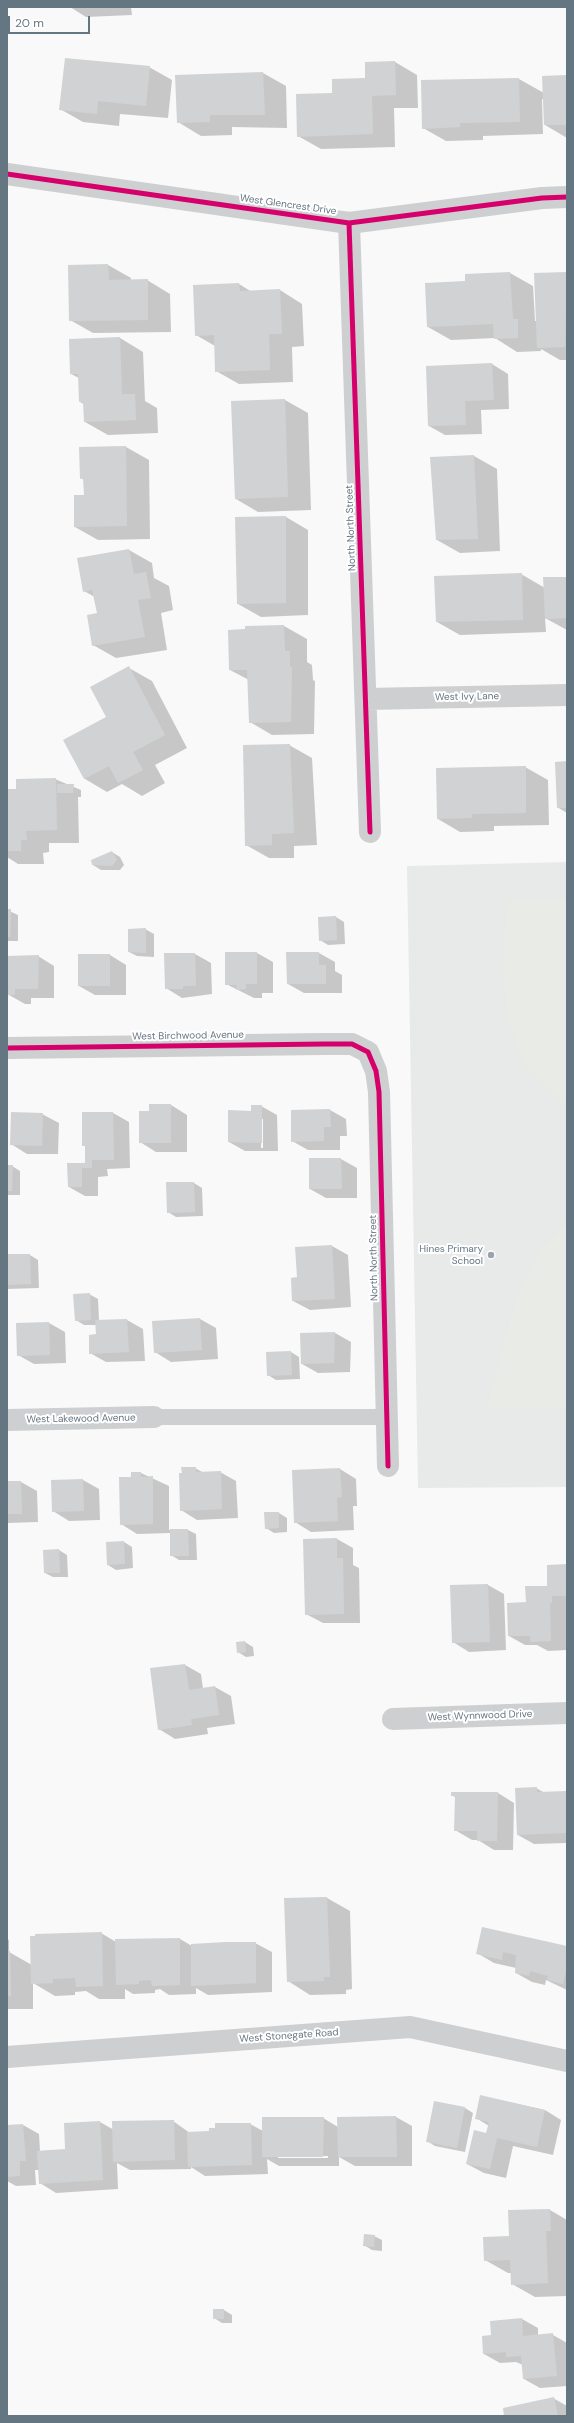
<!DOCTYPE html>
<html>
<head>
<meta charset="utf-8">
<style>
  body { margin:0 }
  #map { position:relative; width:574px; height:2423px; overflow:hidden; background:#f9f9f9; font-family:"DM Sans",sans-serif }
  canvas { display:block }
  .frame { position:absolute; inset:0; border:8px solid #657683; pointer-events:none }
  .scale { position:absolute; left:8px; top:16px; width:82px; height:18px; box-sizing:border-box; border:2px solid #657683; border-top:0; padding-left:5px; font-size:12px; line-height:14px; white-space:nowrap; color:#657683; -webkit-text-stroke:3px #fff; paint-order:stroke }
</style>
</head>
<body>
<div id="map">
<canvas width="574" height="2423"></canvas>
<div class="frame"></div>
<div class="scale">20 m</div>
</div>
<script>
const context = document.querySelector('canvas').getContext('2d');
context.lineJoin = 'round';
function fill(path, color) { context.fillStyle = color; context.fill(path, 'evenodd'); }
function trace(path, color, width, dash) { context.strokeStyle = color; context.lineWidth = width; context.lineCap = dash ? 'butt' : 'round'; context.setLineDash(dash || []); context.stroke(path); }
function drawText(font, color, halo, rows, align = 'center') {
  context.font = font + ' "DM Sans",sans-serif'; context.lineWidth = 4; context.setLineDash([]); context.textBaseline = 'middle'; context.strokeStyle = halo; context.fillStyle = color; for (const [text, x, y, turn = 0] of rows) {
    context.save(); context.translate(x, y); context.rotate((+turn || 0) * Math.PI / 180); context.textAlign = isNaN(turn) ? turn : align; if (halo) context.strokeText(text, 0, 0); context.fillText(text, 0, 0); context.restore();
  }
}
const built = new Path2D(`
  M567,862v625l-149,1 -11,-622z`);
const green = new Path2D(`
  M507,901h60v206l-42,-41 -18,-49 -5,-56z
  M567,1223v186l-80,-2 29,-110 27,-51z`);
const shadow = new Path2D(`
  M70,7h61l1,8 -46,2z
  M395,62l22,13 1,33h-24l1,39 -74,2 -23,-13 36,-43 32,-14z
  M149,67l23,13 -4,38 -48,-4 -1,12 -36,-4 -23,-13z
  M263,73l23,13 1,42 -55,-1v8l-31,1 -23,-14 -2,-46z
  M567,76v62l-22,-13 -1,-26h-2l1,35 -60,2v4l-37,1 -23,-13 96,-49 25,14z
  M108,265l23,13v3l16,-1 23,14 1,38 -78,1 -23,-13z
  M510,273l23,13 2,35h2l-2,-47 32,-1v87h-7l-19,-11v2l-24,1 -22,-14 -44,2 -23,-13 38,-45v-7z
  M239,284l13,8 28,-2 22,14 2,42 -12,1 1,35 -54,2 -23,-13 -1,-25 -19,-11 -2,-49z
  M120,338l23,14 2,49 12,7 1,25 -50,2 -23,-13 -1,-18 -4,-2 -1,-24 -8,-4z
  M492,364l16,10 1,35 -28,1 1,24 -37,1 -16,-9z
  M285,400l23,13 3,97 -53,2 -22,-13z
  M126,447l23,13 1,79 -52,1 -23,-13 10,-31 -1,-16 -3,-2 -1,-30z
  M474,456l23,13 3,82 -40,2 -23,-13 -6,-82z
  M286,517l22,13v85l-47,2 -23,-13z
  M129,550l23,13 2,15 15,8 4,24 -12,3 6,37 -51,8 -23,-13 5,-31 -3,-17 -11,-6z
  M521,574l24,14 22,-10v52l-22,-12 1,14 -86,3 -23,-13z
  M284,626l23,13v23l5,3 1,15 2,1 -1,53 -42,1 -22,-13 -1,-42 -19,-10z
  M129,668l23,13 35,67 -32,17 10,18 -23,13 -20,-12 -15,8 -22,-13 22,-62z
  M289,745l23,13 5,87 -23,1v12h-25l-23,-13z
  M567,762v51l-10,-6z
  M525,767l23,13 1,45 -55,1v5l-34,1 -22,-13z
  M55,779l26,11v7h-3l1,46h-30v9l-6,1 1,11h-26l-11,-7v-67h10z
  M112,852l8,5 4,8 -4,5h-19l-8,-5z
  M7,910l11,5v26h-11z
  M336,917l8,5 1,22 -17,1 -8,-5z
  M145,929l9,5v23l-17,-1 -8,-4z
  M257,953l16,9v31h-11v5h-8l-28,-14z
  M319,953l16,9v9l7,4v18h-38l-16,-9z
  M195,954l16,9 1,31 -30,4 -16,-10z
  M110,955l16,10v30h-31l-16,-9z
  M38,956l16,10v32h-23v6h-6l-16,-9z
  M171,1105l16,10v37h-31l-16,-10 10,-30z
  M261,1106l16,9 1,36h-33l-16,-9 23,-30zM261,1119h2v29h-2z
  M330,1110l16,9 1,17h-7v14h-32l-16,-9v-30z
  M83,1113h30l16,9 1,46 -23,1 1,7 -10,1v19h-13l-16,-9 -1,-23h18v-17l-3,-2z
  M42,1114l17,9 -1,31h-31l-16,-10z
  M341,1159l16,9v30h-31l-16,-9z
  M7,1166h5l8,5v24h-13z
  M167,1183h27l8,5 1,28 -27,1 -8,-5z
  M332,1246l16,9 3,52 -41,3 -17,-9 5,-23z
  M7,1255h23l8,5 1,28 -32,1z
  M89,1294l9,5 1,22 28,-1 16,9 2,32 -39,1 -16,-9 7,-18 -1,-10h-12l-8,-5z
  M200,1319l16,9 2,31 -47,3 -16,-10z
  M49,1323l16,9 1,31 -32,1 -16,-9z
  M335,1333l16,9 -1,30 -32,1 -16,-9z
  M291,1352l8,5 1,22 -24,1 -8,-5z
  M195,1468l9,5 16,-1 16,9 2,37 -41,2 -16,-10z
  M340,1469l16,10 1,27h-4l1,24 -43,2 -16,-10z
  M141,1473l28,13v44h19l8,4 1,26h-18l-8,-5v-22l-34,1 -16,-10 11,-46z
  M83,1480l16,9 1,31 -31,1 -16,-10z
  M7,1482h14l16,9 1,31 -31,1z
  M279,1513l8,5v14l-13,1 -8,-5z
  M337,1539l16,9v17l6,3 1,55h-37l-17,-9z
  M124,1542l8,5 1,21 -17,2 -8,-5 -1,-22z
  M59,1550l8,5 1,22h-15l-8,-4 -1,-22z
  M567,1565v85l-19,1 -11,-6h-12l-16,-9 18,-33 21,-16z
  M488,1585l16,9 2,56 -37,2 -16,-10z
  M245,1642l8,5 1,9 -8,1 -8,-5z
  M185,1665l16,9 2,15 12,-2 16,9 4,28 -28,4 1,6 -33,5 -16,-10z
  M536,1788l9,5 22,-1v51l-33,1 -16,-9z
  M498,1793l16,10 -1,47h-19l-16,-10h-6l-17,-10 1,-32 -4,-3z
  M327,1898l23,13 2,78 -6,1v4l-36,1 -22,-14z
  M101,1933l15,9 64,-3 12,7 63,-3 17,9v40l-64,3 -12,-7v6l-27,1 -9,-6 -5,1v3l-22,1 -8,-5v10h-26l-13,-8 -11,1v3l-20,1 -22,-13v26h-26v-70l2,1v12l23,13z
  M567,1947v43l-21,-10 -1,5 -13,-3 -16,-9v-5l-22,-5 -17,-10z
  M481,2096l64,14 16,10 -8,35 -40,-9 -7,32 -22,-5 -17,-9 20,-30 2,-8 -13,-8z
  M435,2102l30,6 8,5 -8,39 -30,-6 -8,-5z
  M396,2117l16,9v40h-57l-16,-9v9h-60l-12,-7 1,15 -63,2 -14,-9v2l-61,1 -13,-7 1,26 -62,4 -16,-10 -1,-13h-4l1,15 -20,1 -9,-5v-55l16,-1 16,9 1,17 26,-1 34,-28 14,8 59,-9 17,12 20,-1 40,-8 13,7 60,-13 15,9zM278,2156h50v2h-50z
  M550,2210l17,10v76l-32,1 -23,-13v-11h-4l-23,-13 25,-23z
  M374,2236l8,4v11l-10,-1 -8,-5z
  M214,2310h10l8,5v8h-10l-8,-5z
  M522,2319l16,9v8l15,-1 14,8v43l-27,2 -16,-9 -1,-14 -7,-3 -16,1 -16,-9 8,-18z
  M553,2398l14,8v10h-62z`);
const building = new Path2D(`
  M65,58l85,8 -4,40 -48,-5 -1,13 -38,-4z
  M395,61l1,34 -24,1 1,38 -76,3 -1,-43 36,-1v-14l33,-1v-16z
  M263,72l2,43h-55v7l-33,1 -2,-48z
  M567,75v50h-23l-2,-49z
  M519,78l1,44 -60,1v4l-38,2 -1,-49z
  M108,264l1,16 39,-1v41l-79,1 -1,-56z
  M510,272l3,47h5v19l-24,1 -1,-15 -66,3 -2,-44 40,-2v-7z
  M567,272l-2,75 -28,1 -3,-75z
  M239,283l1,8 40,-2 2,45h-13l1,36 -55,2 -1,-37 -19,1 -2,-51z
  M120,337l2,57h13l1,26 -52,2 -1,-20h-4l-1,-28h-8l-1,-35z
  M492,363l2,37 -29,1 1,24 -38,1 -2,-60z
  M285,399l3,98 -53,2 -4,-98z
  M126,446l1,80 -53,1v-32h10l-1,-17 -3,1 -1,-32z
  M474,455l4,84 -42,1 -6,-83z
  M286,516v87l-49,1 -2,-87z
  M129,549l5,25 12,-2 5,26 -13,2 7,37 -53,9 -5,-31 10,-2 -5,-23 -9,2 -6,-34z
  M522,573l1,47 -87,2 -2,-46z
  M543,577h24v41l-22,1z
  M284,625l1,26h5v16h2l-1,55 -42,1 -2,-53h-18l-1,-40 17,-1v-3z
  M129,666l36,69 -32,17 10,18 -25,13 -9,-17 -25,13 -21,-39 43,-23 -16,-30z
  M290,744l4,89 -22,1v11l-27,1 -2,-101z
  M567,761v47h-10l-2,-46z
  M526,766v47l-54,1v4l-35,1 -1,-51z
  M56,778l1,52 -31,1 1,9h-6v11h-14v-62h9v-10z
  M57,784h17l-1,9h-16z
  M112,851l5,9 -5,6 -20,-1 -1,-5z
  M7,909h4l-1,28h-3z
  M336,916l1,24 -18,1 -1,-24z
  M146,928v25l-18,-1v-23z
  M225,952h32v32h-11v5l-10,1 1,-5h-12z
  M286,952h33v13h7v19h-39z
  M164,953h31l1,33h-13v3h-18z
  M78,954h32v32h-32z
  M39,955l-1,34h-23v6h-7l-1,-39z
  M149,1104h22v39h-32v-32h10z
  M251,1105h11v38l-34,-1v-32l23,1z
  M330,1109l1,18h-7v14l-33,1v-32z
  M11,1112l32,1 -1,33 -32,-1z
  M82,1112h31l1,48h-22v8h-10v19h-14l-1,-24h18v-17h-3z
  M309,1158h32l1,31h-33z
  M7,1165h6l-1,26h-5z
  M166,1182h28l1,30 -28,1z
  M332,1245l3,54 -43,2 -1,-23 6,-1 -2,-30z
  M7,1254h23l1,30 -24,1z
  M90,1293l1,27 -16,1 -2,-27z
  M200,1318l2,32 -48,3 -2,-32z
  M127,1319l2,33 -40,2v-19l7,-1 -1,-14z
  M49,1322l1,33 -33,1 -1,-33z
  M335,1332l-1,31 -33,1 -1,-31z
  M291,1351l1,24 -25,1 -1,-24z
  M181,1467h15v5l25,-1 1,38 -42,2 -1,-38h3z
  M340,1468l2,29 -5,1 1,23 -44,2 -2,-53z
  M131,1472h10v5l12,-1v48l-33,1 -1,-48h12z
  M83,1479l1,32 -32,1 -1,-32z
  M7,1481h14l1,33h-15z
  M264,1512h15v16l-14,1z
  M170,1529h18l1,27h-19z
  M337,1538v20h6l1,56 -39,1 -2,-76z
  M124,1541l1,23 -18,1 -1,-23z
  M59,1549l1,24h-16l-1,-23z
  M567,1564v32h-15v7h-2l1,38 -21,1v-6h-22l-1,-33 19,-1 -1,-16h22v-21z
  M488,1584l2,58 -38,1 -2,-58z
  M245,1641l1,11 -9,1 -1,-11z
  M185,1664l4,26 26,-4 4,29 -28,4 1,6 -34,5 -8,-62z
  M537,1787v5l30,-1v42l-50,2 -2,-47z
  M451,1792h47l-1,49h-20v-10h-23l1,-35h-4z
  M327,1897l3,80h-6v4l-37,1 -3,-84z
  M482,1927l85,19v20l-4,18 -16,-4 1,-4 -18,-5 -1,5 -14,-3 1,-18 -13,-3 -1,8 -26,-6z
  M102,1932l1,54 -27,1 -1,-9 -22,1v4l-22,1 -1,-48h5v-2z
  M180,1938v47l-28,1 -1,-6 -12,1v3l-23,1 -1,-46z
  M226,1942h30v41l-65,3v-42z
  M7,1951h3l1,45h-4z
  M480,2095l65,15 -8,37 -40,-9 -7,31 -24,-5 8,-34 12,3 3,-11 -14,-3z
  M434,2101l31,6 -8,41 -31,-6z
  M396,2116l1,41h-59l-1,-40z
  M262,2117h62l-1,40h-61z
  M174,2120l1,40 -62,2 -1,-41z
  M100,2121l3,59 -64,4 -2,-33 28,-2 -1,-26z
  M215,2123h36l1,42 -64,2 -1,-35 22,-1v-3h6z
  M23,2124l3,37h-6v15l-13,1v-52z
  M550,2209l1,22h-5l2,52 -37,2 -1,-25 -26,1 -1,-24 26,-1 -1,-26z
  M364,2234l11,1 -1,12 -11,-1z
  M213,2309h11v10h-11z
  M522,2318l1,18 30,-3 4,43 -34,3 -2,-23 -15,1v-5l-23,2 -1,-18 9,-1 -1,-14z
  M554,2397l4,19h-54l-1,-8z`);
const service = new Path2D(`
  M154,1417h233`);
const minor = new Path2D(`
  M7,174l342,49 193,-25 25,-1
  M349,223l21,609
  M366,699l201,-4
  M7,1048l317,-4h28l16,8 8,19 3,21 9,374
  M7,1420l147,-3
  M393,1719l174,-6
  M7,2057l403,-30 157,34`);
const cycleway = new Path2D(`
  M7,174l342,49 193,-25 25,-1
  M349,223l21,609
  M7,1048l317,-4h28l16,8 8,19 3,21 9,374`);
const markers = [
  [491,1255,4,"#99a4ac"]
];
const streetNames = [
  ["West Glencrest Drive",288,205,8],
  ["North North Street",351,528,-92],
  ["West Ivy Lane",467,697,-1],
  ["West Birchwood Avenue",188,1036,-1],
  ["North North Street",374,1258,-91],
  ["West Lakewood Avenue",81,1419,-1],
  ["West Wynnwood Drive",480,1716,-2],
  ["West Stonegate Road",289,2036,-4]
];
const poiNames = [
  ["Hines Primary",483,1249],
  ["School",483,1261]
];
fill(built, '#e8e9e9');
fill(green, '#e8ebe6');
fill(shadow, '#0003');
fill(building, '#d0d2d3');
trace(service, '#cecfd0', 16);
trace(minor, '#cecfd0', 22);
trace(cycleway, '#d6006c', 5);
for (const [x, y, r, color] of markers) { const dot = new Path2D(); dot.arc(x, y, r, 0, 2 * Math.PI); context.fillStyle = color; context.fill(dot); trace(dot, '#fff', 1.5); }
drawText('10px', '#657683', '#fff', streetNames);
drawText('10px', '#657683', '#fff', poiNames, 'right');
</script>
</body>
</html>
